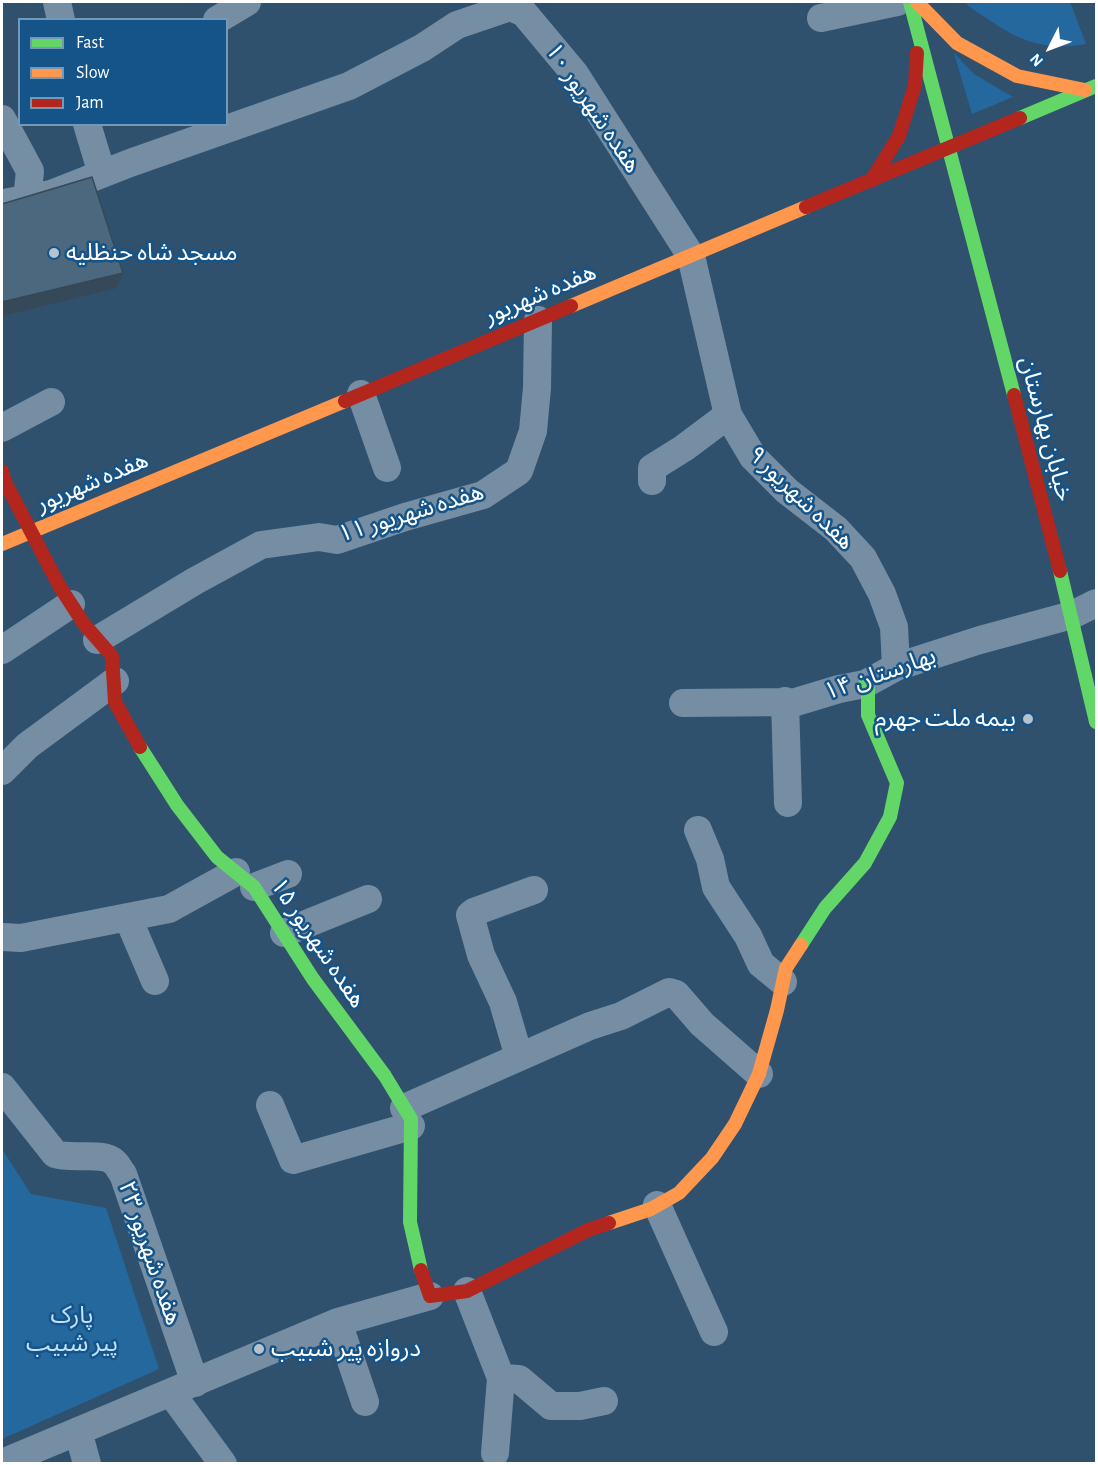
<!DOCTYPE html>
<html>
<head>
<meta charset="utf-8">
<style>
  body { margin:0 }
  #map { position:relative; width:1098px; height:1465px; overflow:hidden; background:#2f516e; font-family:"Alegreya Sans",sans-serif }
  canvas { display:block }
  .frame { position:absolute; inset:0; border:3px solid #fff; pointer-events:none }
  .legend { position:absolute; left:18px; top:18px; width:210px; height:108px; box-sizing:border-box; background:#155488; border:2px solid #7398b8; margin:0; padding:8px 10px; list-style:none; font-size:18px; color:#fff }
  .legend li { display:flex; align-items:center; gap:12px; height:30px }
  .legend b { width:30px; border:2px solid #7398b8 }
  .north { position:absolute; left:1020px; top:18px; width:60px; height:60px; -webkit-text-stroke:4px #155488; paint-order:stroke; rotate:228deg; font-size:16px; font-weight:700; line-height:24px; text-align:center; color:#fff }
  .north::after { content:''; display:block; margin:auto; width:21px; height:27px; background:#fff; clip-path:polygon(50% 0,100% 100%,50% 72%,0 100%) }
</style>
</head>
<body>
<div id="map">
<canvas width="1098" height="1465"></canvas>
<div class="frame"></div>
<ul class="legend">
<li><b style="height:8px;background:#63d668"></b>Fast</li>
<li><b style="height:8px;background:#ff974d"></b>Slow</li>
<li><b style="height:8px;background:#b3261e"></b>Jam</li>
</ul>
<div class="north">N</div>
</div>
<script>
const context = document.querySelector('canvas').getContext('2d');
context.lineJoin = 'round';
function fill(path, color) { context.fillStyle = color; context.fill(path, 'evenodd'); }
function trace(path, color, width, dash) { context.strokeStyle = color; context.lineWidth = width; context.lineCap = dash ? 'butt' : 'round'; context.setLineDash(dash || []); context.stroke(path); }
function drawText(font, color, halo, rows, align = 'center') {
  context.font = font + ' "Alegreya Sans","Noto Sans Arabic",sans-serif'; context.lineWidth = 5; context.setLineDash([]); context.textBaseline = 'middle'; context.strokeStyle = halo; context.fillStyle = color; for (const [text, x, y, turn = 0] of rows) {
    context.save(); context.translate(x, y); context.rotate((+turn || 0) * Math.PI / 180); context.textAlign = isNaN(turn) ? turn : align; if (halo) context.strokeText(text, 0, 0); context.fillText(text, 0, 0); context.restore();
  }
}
const green = new Path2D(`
  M965,2h105l16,42c-41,6 -64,-1 -98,-25 -8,-5 -17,-10 -23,-17z
  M954,53l20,21 39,23 -41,17z
  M2,1149l29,45 75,14 53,161 -157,70z`);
const street = new Path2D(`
  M57,2l4,18
  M821,18l76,-16
  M217,20l30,-18
  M2,119l28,52 -3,28
  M87,124l15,50
  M2,206l7,-4 42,-8 79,-31 219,-77 73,-38 35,-23 53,-18 14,6 51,61 116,182 37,159 25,42 34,34 49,38 27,29 19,36 12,33 2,40
  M361,394l26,74
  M2,428l49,-26
  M652,481v-13l32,-20 44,-33
  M97,640l98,-59 66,-36 58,-8 18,3 68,-23 78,-22 36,-24 14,-40 4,-43 1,-68
  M2,650l69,-46
  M785,701l3,102
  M683,703l113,-1 43,-13 26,-5 31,-17 84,-27 92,-25 24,-12
  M2,771l25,-25 88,-65
  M698,830l12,29 6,28 32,49 13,28 22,18
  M254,887l34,-13
  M128,918l27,63
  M284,933l84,-34
  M2,937l19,1 148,-29 67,-37
  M519,1057l-16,-55 -22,-47 -11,-40 4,-3 60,-22
  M2,1087l53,67c17,6 48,-3 59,8 4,3 6,9 9,12l72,209
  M270,1105l23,55 118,-34
  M404,1108l186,-82 31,-10 48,-24 7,2 26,30 57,50
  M657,1205l57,127
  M467,1291l34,87 -6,75
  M338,1322l27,80
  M501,1378l18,1 32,27h29l24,-5
  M171,1393l52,71
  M78,1431l9,33
  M2,1463l336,-141 92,-26`);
const fast = new Path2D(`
  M910,2l104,393
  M1020,118l76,-32
  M1060,571l36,151
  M140,747l37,58 40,52 37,30 59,92 72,97 26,43 -1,103 11,48
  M801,945l24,-37 40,-45 25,-46 7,-34 -29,-68v-26l-3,-5`);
const slow = new Path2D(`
  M917,2l40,41 60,33 68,14
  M571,306l235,-99
  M2,544l343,-143
  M609,1223l42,-14 28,-16 33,-35 23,-34 24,-50 18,-64 9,-42 15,-23`);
const jam = new Path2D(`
  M871,181l28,-45 16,-51 2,-32
  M806,207l214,-89
  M1014,395l46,176
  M345,401l226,-95
  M2,471l3,11 55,105 24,37 28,32 3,46 25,45
  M421,1270l9,26 37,-5 121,-61 21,-7`);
const shadedWall = new Path2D(`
  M123,273l-6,15 -115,28v-14z`);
const building = new Path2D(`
  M92,177l31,96 -121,29v-98z`);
const markers = [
  [54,253,6,"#b6c2cc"],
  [1028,719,6,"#b6c2cc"],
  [259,1349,6,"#b6c2cc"]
];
const streetNames = [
  ["هفده شهریور ۱۰",593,108,56],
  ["هفده شهریور",540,294,-23],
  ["خیابان بهارستان",1046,429,75],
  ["هفده شهریور",92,482,-23],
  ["هفده شهریور ۹",801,498,44],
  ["هفده شهریور ۱۱",411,513,-17],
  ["بهارستان ۱۴",880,674,-19],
  ["هفده شهریور ۱۵",318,943,56],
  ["هفده شهریور ۲۳",150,1253,71]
];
const poiNames = [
  ["مسجد شاه حنظلیه",66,253],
  ["بیمه ملت جهرم",1016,719,"right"],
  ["دروازه پیر شبیب",271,1349]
];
const parkNames = [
  ["پارک",72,1316],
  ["پیر شبیب",72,1344]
];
fill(green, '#25689e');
trace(street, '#768ea4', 28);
trace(fast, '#63d668', 14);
trace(slow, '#ff974d', 14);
trace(jam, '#b3261e', 14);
fill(shadedWall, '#354958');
fill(building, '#4c687e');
trace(building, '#354958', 1.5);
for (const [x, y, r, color] of markers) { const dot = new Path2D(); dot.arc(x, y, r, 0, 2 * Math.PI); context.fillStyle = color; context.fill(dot); trace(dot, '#155488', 2); }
drawText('24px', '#fff', '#155488', streetNames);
drawText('24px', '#fff', '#155488', poiNames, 'left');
drawText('24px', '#c1e2fb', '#155488', parkNames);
</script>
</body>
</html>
